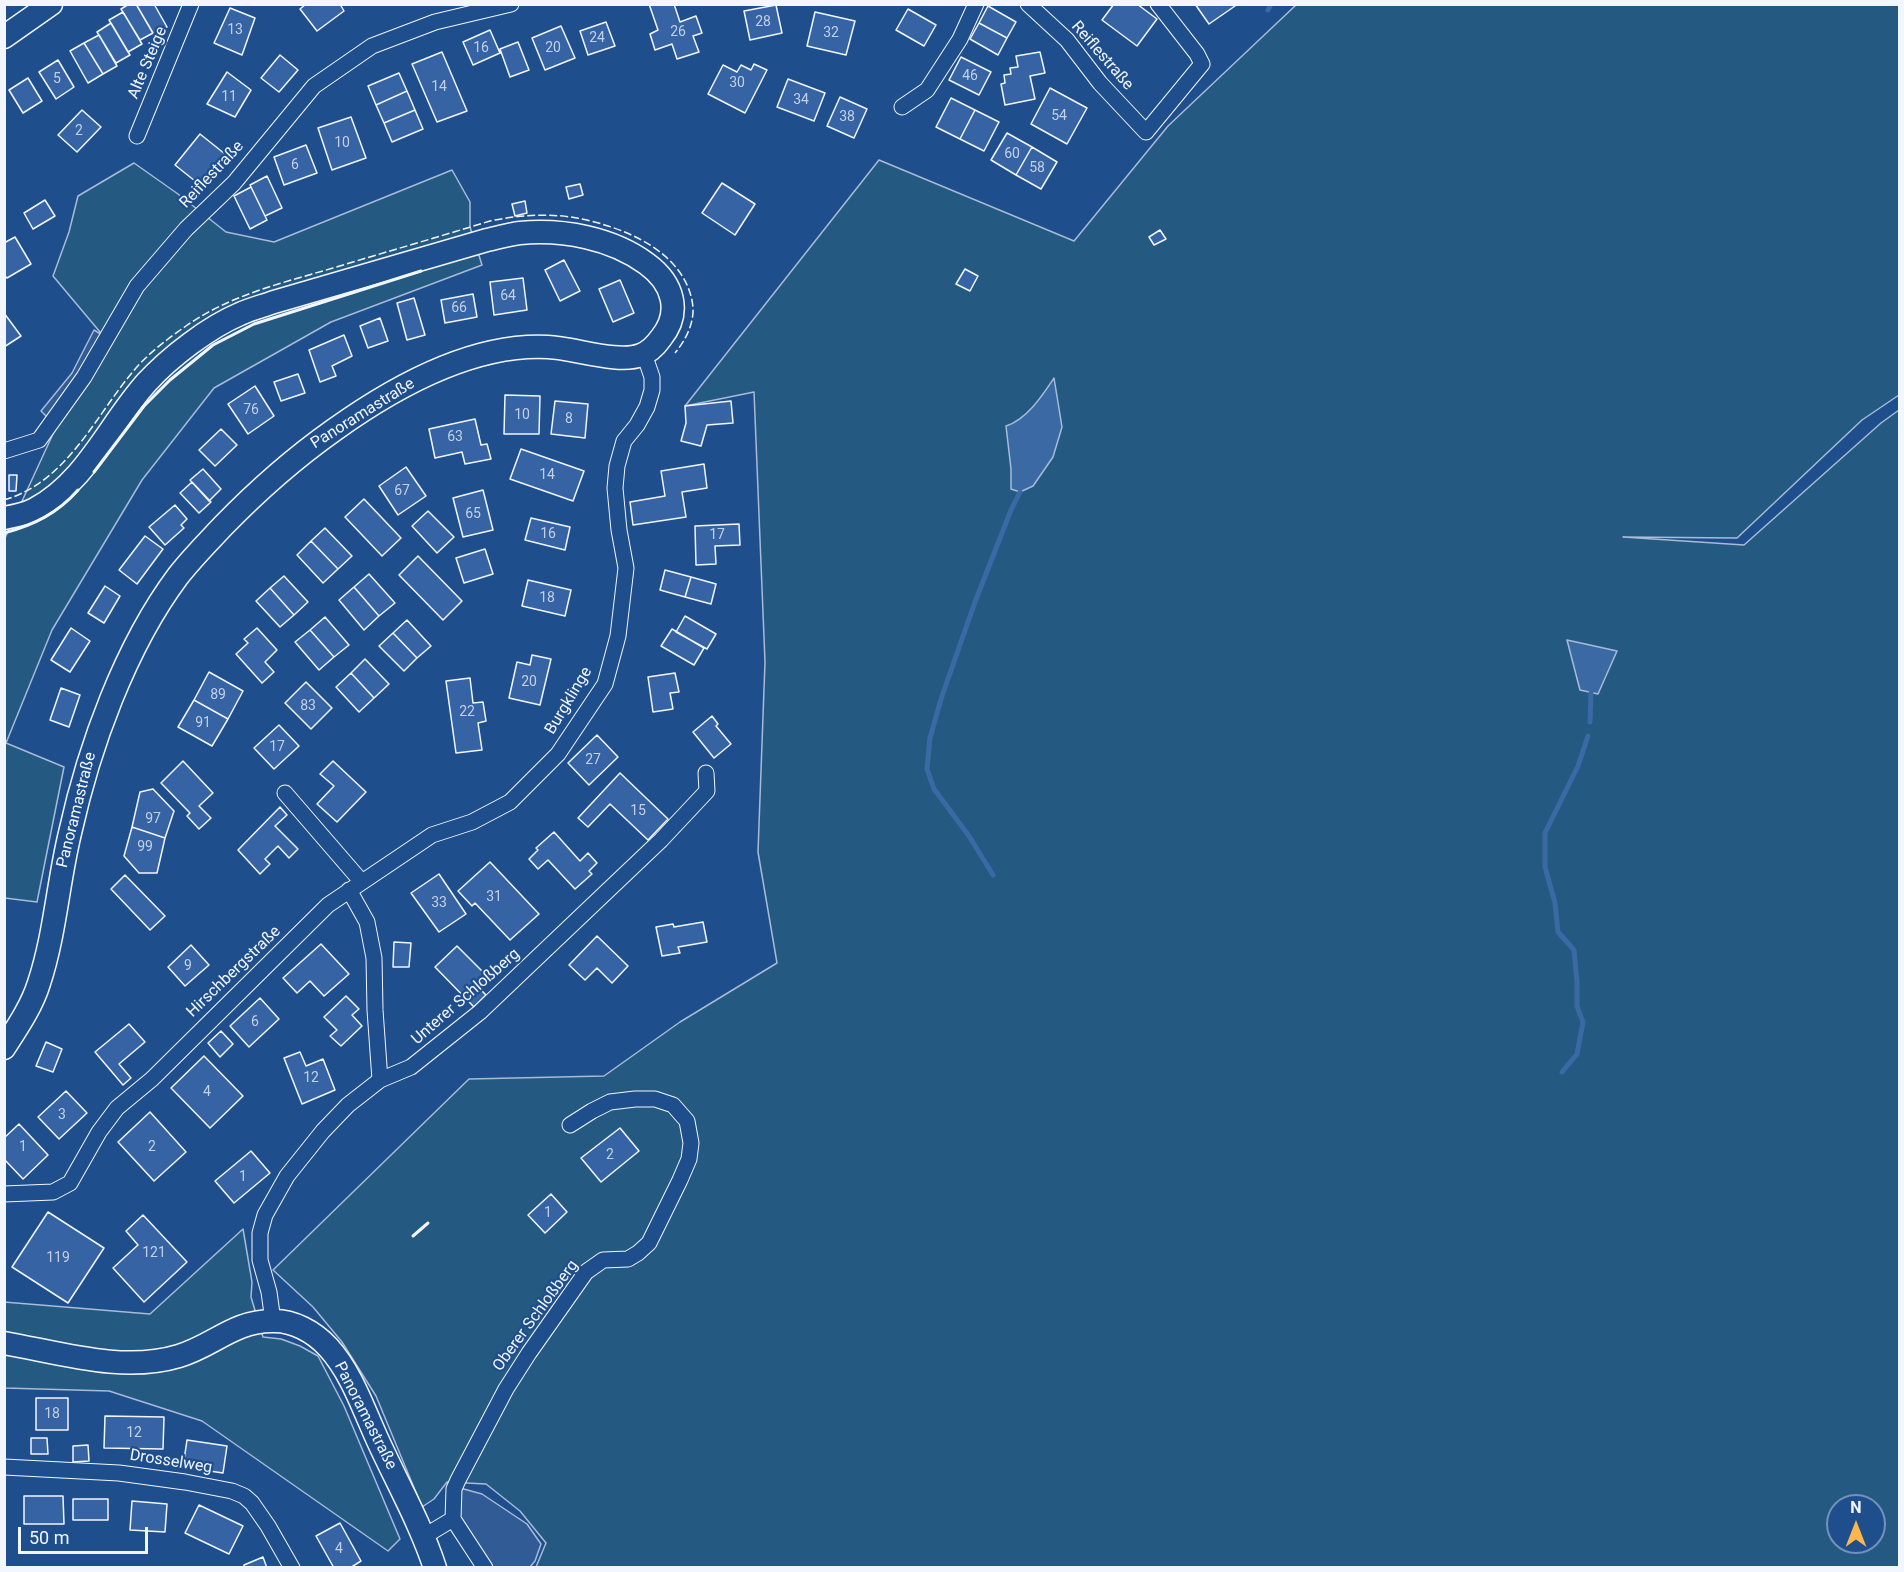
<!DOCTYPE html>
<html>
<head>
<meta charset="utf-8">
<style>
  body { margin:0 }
  #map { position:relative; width:1904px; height:1572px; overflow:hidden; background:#1f4e8c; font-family:Roboto,sans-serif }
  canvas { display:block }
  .frame { position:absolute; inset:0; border:6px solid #f2f6ff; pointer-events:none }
  .north { position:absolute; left:1826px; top:1494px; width:60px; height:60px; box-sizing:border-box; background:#1f4e8c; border:2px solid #7391ba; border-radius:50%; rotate:0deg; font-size:16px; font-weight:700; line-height:24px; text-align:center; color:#f2f6ff }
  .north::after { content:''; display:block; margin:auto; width:21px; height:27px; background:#ffb74d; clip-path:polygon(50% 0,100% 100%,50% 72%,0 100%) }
  .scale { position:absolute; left:18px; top:1527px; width:130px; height:27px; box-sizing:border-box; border:3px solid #f2f6ff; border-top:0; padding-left:8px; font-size:18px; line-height:21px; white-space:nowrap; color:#f2f6ff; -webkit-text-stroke:4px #1f4e8c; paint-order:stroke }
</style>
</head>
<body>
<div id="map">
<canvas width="1904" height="1572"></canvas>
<div class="frame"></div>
<div class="north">N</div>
<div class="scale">50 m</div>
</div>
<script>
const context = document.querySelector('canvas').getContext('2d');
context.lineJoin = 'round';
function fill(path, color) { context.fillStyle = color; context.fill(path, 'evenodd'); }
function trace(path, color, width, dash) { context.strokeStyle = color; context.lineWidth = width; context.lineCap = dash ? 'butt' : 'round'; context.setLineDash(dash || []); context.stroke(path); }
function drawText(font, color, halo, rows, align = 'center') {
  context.font = font + ' Roboto,sans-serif'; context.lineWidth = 4.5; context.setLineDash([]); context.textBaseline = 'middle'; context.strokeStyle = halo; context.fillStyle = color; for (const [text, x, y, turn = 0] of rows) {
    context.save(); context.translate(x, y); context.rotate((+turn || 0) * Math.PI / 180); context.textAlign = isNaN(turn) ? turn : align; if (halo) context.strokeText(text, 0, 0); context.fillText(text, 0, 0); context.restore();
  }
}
const green = new Path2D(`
  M1296,5h603v390l-37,25 -125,118 -114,-1 121,8 137,-122 18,-13v1157h-1363l10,-24 -26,-32 -34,-27 -39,-2 -13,17 -12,8 -46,-111 -34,-54 -29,-35 -40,-37 196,-191 135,-3 76,-54 97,-59 -19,-111 7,-190 -11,-270 -69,14 194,-246 195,81 94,-115zM1838,1506h36v36h-36z
  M134,163l44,31 48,38 48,10 178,-72 18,32v25l12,38 -151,57 -117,66 -72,92 -90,150 -46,113 58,24 -27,135 -32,-4v-360l95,-206 -47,-56 16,-44 9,-36z
  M243,1229l9,53 -1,15 12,40 18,2 19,7 18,10 26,50 56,133 -12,12 -186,-130 -93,-30 -104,-3 -1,-86 146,12z`);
const parking = new Path2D(`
  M94,330l10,6 -55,83 -8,-8 31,-38z
  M460,1488l22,6 45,30 14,20 -6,17 -5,6h-43l-27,-30z`);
const water = new Path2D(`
  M1054,378l8,49 -9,30 -20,29 -13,6 -9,-3v-20l-5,-43c21,-7 36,-30 48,-48z
  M1567,640l50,11 -19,43 -18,-4z`);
const stream = new Path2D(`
  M1268,10l3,-6
  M1590,722l1,-29
  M993,875l-24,-39 -35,-47 -7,-20 3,-31 12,-42 33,-94 36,-92 9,-18
  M1562,1072l15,-18 6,-32 -6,-16v-24l-3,-32 -16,-18 -3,-29 -10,-36v-34l33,-67 10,-30`);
const building = new Path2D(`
  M129,4h7l17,29 -13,7 -19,-31z
  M136,4h18l13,23 -13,8z
  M306,4h34l4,7 -27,20 -17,-22z
  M649,4h25l6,18 16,-6 6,17 -9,3 6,16 -22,7 -5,-15 -17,6 -5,-16 8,-4z
  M1114,4h23l20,15 -20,27 -35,-26z
  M1195,4h39l1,2 -26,18z
  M776,5l6,28 -32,7 -6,-29z
  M988,6l28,16 -9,16 -28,-15z
  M230,8l25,10 -13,37 -28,-12z
  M908,9l28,16 -12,21 -28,-16z
  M123,12l19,32 -14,8 -19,-32z
  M815,12l40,9 -9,34 -39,-9z
  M606,22l9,24 -27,9 -8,-24z
  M111,23l19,32 -14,8 -19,-31z
  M979,23l28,15 -9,17 -28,-16z
  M561,26l14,32 -30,12 -13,-32z
  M490,30l10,23 -27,12 -10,-23z
  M99,35l18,31 -14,8 -19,-31z
  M518,42l11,28 -19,7 -10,-28z
  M84,43l19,31 -15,9 -18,-32z
  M442,52l25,59 -30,11 -25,-58z
  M1040,52l5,21 -15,3 5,23 -30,6 -4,-21 4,-1 -1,-8 7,-1 -1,-6 8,-1 -2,-11z
  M280,55l18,15 -19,22 -18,-14z
  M961,57l30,15 -12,23 -30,-15z
  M58,60l16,27 -18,12 -17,-27z
  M754,64l13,6 -22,43 -37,-19 15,-29 14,7 4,-7 10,5z
  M227,72l24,18 -16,27 -28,-13z
  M399,73l8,18 -31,14 -8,-19z
  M28,78l14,23 -19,12 -14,-23z
  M788,79l37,14 -11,28 -37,-14z
  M1050,88l37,20 -20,36 -36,-20z
  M407,91l8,19 -31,13 -8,-18z
  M840,97l27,12 -13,29 -27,-12z
  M951,98l24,12 -15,29 -24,-12z
  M82,110l19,17 -24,25 -19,-17z
  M415,110l8,19 -31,13 -8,-19z
  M975,110l24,12 -15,29 -24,-12z
  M351,117l15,41 -34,12 -14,-42z
  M1007,133l25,14 -16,28 -25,-15z
  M200,134l25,20 -25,31 -25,-20z
  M306,145l11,28 -33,12 -10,-28z
  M1032,147l25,15 -16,27 -25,-14z
  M267,176l15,32 -17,8 -15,-31z
  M722,183l33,21 -20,31 -33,-22z
  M580,184l3,11 -14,4 -3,-12z
  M251,187l16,33 -17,9 -16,-33z
  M45,200l10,16 -22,13 -9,-16z
  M525,201l2,12 -12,3 -3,-12z
  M1160,230l6,9 -12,6 -5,-8z
  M15,237l16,27 -24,14 -3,-3v-32z
  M564,260l16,31 -20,10 -15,-31z
  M965,269l13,7 -8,15 -14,-7z
  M523,278l4,32 -33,5 -4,-33z
  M620,280l14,33 -21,9 -14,-33z
  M473,294l4,23 -32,6 -4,-23z
  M414,298l11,37 -18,5 -10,-37z
  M4,313l17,23 -17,11z
  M380,318l8,23 -20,7 -8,-22z
  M344,335l8,21 -20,10 4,10 -16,6 -11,-32z
  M298,374l7,19 -24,8 -7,-19z
  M255,386l19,30 -26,18 -20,-30z
  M505,395l35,1 -1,38h-35z
  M555,401l33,3 -3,34 -34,-4z
  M731,401l2,22 -26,2 -6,21 -20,-5 5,-18 -1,-17z
  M475,419l6,26 6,-1 4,15 -26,5 -3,-12 -27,6 -6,-29z
  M221,429l16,16 -22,21 -16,-16z
  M521,449l63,22 -11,30 -63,-22z
  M704,464l3,24 -25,4 4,25 -53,8 -3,-23 35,-6 -4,-25z
  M406,467l20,29 -28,19 -19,-29z
  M203,469l18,20 -12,12 -19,-21z
  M9,475h8l-1,16h-7z
  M192,482l19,20 -12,11 -19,-20z
  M483,490l10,40 -30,7 -10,-39z
  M364,499l37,39 -19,18 -37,-39z
  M175,505l12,14 -6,6 3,3 -19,17 -16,-18z
  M428,511l26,26 -17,16 -25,-27z
  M531,518l39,9 -5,23 -40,-10z
  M739,524l1,21 -25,1 1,18 -20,1 -1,-39z
  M325,528l27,28 -14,13 -27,-28z
  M145,536l18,13 -26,35 -18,-14z
  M311,541l27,28 -15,14 -26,-28z
  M485,549l8,25 -29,9 -8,-25z
  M418,556l44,45 -19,19 -44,-45z
  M665,570l26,7 -6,20 -25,-7z
  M369,574l26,29 -16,13 -25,-29z
  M284,576l24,26 -14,13 -24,-27z
  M691,577l25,7 -5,20 -26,-7z
  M528,580l43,10 -6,26 -43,-10z
  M105,586l15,10 -16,27 -16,-10z
  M354,587l25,29 -15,14 -25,-30z
  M270,588l24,27 -14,12 -24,-26z
  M685,616l31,18 -9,15 -31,-17z
  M325,617l24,28 -15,12 -24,-27z
  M407,620l24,26 -14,12 -24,-25z
  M71,628l19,13 -20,31 -19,-12z
  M257,628l20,22 -12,12 9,10 -12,11 -26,-29 12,-11 -4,-4z
  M672,629l32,19 -10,17 -33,-19z
  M310,630l24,27 -15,13 -24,-28z
  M393,633l24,25 -13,13 -25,-25z
  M532,655l19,4 -11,46 -31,-7 8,-36 13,3z
  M365,659l24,25 -15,14 -23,-25z
  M209,672l34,19 -15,28 -34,-19z
  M351,673l23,25 -15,14 -23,-25z
  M675,673l4,19 -9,1 3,16 -20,3 -5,-35z
  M470,678l3,25 10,-1 3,19 -8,2 4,27 -26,3 -10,-72z
  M306,682l26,26 -21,21 -26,-26z
  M61,688l19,7 -11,32 -19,-7z
  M194,700l34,19 -16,27 -34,-19z
  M712,716l6,8 -2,2 15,18 -17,14 -21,-26z
  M279,725l20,21 -25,23 -20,-21z
  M597,735l21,22 -29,28 -21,-22z
  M183,761l30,32 -14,13 12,12 -12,11 -12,-13 3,-3 -29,-30z
  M333,761l33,31 -29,30 -20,-18 17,-18 -14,-12z
  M620,773l48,46 -20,21 -38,-36 -22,23 -10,-9z
  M153,789l21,22 -9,27 -33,-11 8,-35z
  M280,807l7,8 -12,11 23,23 -9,9 -11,-12 -13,13 5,5 -10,10 -22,-24z
  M132,827l33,11 -8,35h-18l-15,-17z
  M554,832l26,29 8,-8 9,10 -8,8 3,3 -17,15 -27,-29 -10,9 -9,-10 9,-9 -2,-2z
  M490,862l49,52 -29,26 -35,-37 -3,3 -14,-15z
  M439,874l27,40 -27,18 -28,-39z
  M125,875l40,41 -15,14 -39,-41z
  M703,922l4,20 -29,5 2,6 -18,3 -6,-29 17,-3 1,3z
  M597,936l31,30 -16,17 -15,-15 -12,12 -16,-15z
  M394,942l17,1 -2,24h-16z
  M321,944l28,30 -25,22 -14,-15 -13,12 -14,-15z
  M191,945l18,20 -24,21 -17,-19z
  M457,946l30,30 -10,10 9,9 -12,12 -39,-40z
  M346,996l13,13 -7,6 10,11 -21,20 -11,-10 7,-6 -13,-13z
  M260,998l19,21 -30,28 -19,-21z
  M129,1024l16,18 -26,22 12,14 -8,7 -28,-33z
  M221,1031l12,13 -13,13 -12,-14z
  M46,1042l16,7 -9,23 -17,-6z
  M300,1052l6,14 17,-7 12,31 -33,14 -18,-46z
  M204,1056l39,40 -33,32 -39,-40z
  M66,1091l21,22 -28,26 -21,-22z
  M150,1112l36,40 -32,29 -36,-39z
  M19,1124l29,31 -25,24 -19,-20v-21z
  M620,1128l19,23 -38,31 -20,-24z
  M251,1151l19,22 -36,30 -19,-22z
  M551,1194l16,18 -22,21 -17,-18z
  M48,1212l56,36 -36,55 -56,-36z
  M143,1215l44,47 -43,40 -31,-34 25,-23 -12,-14z
  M36,1398h32v32h-32z
  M105,1416l59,1 -1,32 -59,-1z
  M31,1438h16l1,16h-17z
  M187,1440l40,6 -4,27 -40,-6z
  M88,1445l1,16 -16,1v-16z
  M24,1496h39l1,28h-40z
  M73,1499h35v21h-35z
  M132,1501l35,3 -2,28 -35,-2z
  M199,1505l44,21 -14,28 -44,-21z
  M340,1523l21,38 -11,7h-16l-18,-32z
  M263,1557l4,11h-23v-3z`);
const street = new Path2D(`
  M1028,4l39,36 33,43 46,49 56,-68 -5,-10 -39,-50
  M902,107l25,-17 33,-51 16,-35
  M137,136l54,-132
  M4,451l35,-11 45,-63 53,-91 49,-57 48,-46 80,-97 58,-40 63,-24 76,-18
  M285,793l76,88
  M349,890l18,32 7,36 1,52 5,70
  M4,1194l49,-2 17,-9 29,-51 18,-24 35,-29 176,-174 104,-70 40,-13 38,-20 48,-48 47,-70 13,-48 8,-68 -7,-38 -4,-42 2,-22 7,-25 13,-16 10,-18 5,-17v-13l-8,-23
  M273,1321l-4,-29 -9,-32v-27l5,-18 22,-39 36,-45 25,-26 32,-25 31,-13 69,-55 181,-172 46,-49 -1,-18
  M4,1467l115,6 66,9 47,9 12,5 8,7 16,23 24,42
  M453,1519l1,-30 4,-9 48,-91 23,-36 57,-81 17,-12 25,-1 10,-6 11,-10 31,-63 9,-21 2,-16 -4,-22 -14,-16 -18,-6h-20l-25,3 -18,9 -22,14
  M423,1537l30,-18 32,49`);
const secondary = new Path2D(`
  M4,37l47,-33
  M4,518c11,-2 22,-4 31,-9 52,-28 74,-85 112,-127 23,-25 62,-55 93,-68 11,-5 23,-8 34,-12l213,-62c11,-2 22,-6 33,-7 43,-4 92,5 127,31 26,19 35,48 14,74 -5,7 -12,14 -20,17 -23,9 -67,-7 -93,-8 -75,-4 -154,40 -214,83 -41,29 -76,60 -111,96 -15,16 -31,32 -45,50 -53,71 -89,171 -108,257 -12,49 -15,102 -31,150 -7,23 -22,45 -35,65
  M4,1343c57,10 119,30 175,13 34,-10 55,-35 93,-35 21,-1 42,11 56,26 24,26 36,64 51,96 19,41 42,82 56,125`);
const fence = new Path2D(`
  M4,500c62,-18 89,-80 127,-126 15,-19 35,-34 55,-48 44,-31 96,-43 147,-58 53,-16 105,-31 157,-47 29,-6 58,-8 87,-3 47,9 110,34 116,89 1,16 -7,33 -18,46`);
const wall = new Path2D(`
  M94,472l50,-66 26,-26 43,-35 41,-21 167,-53
  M4,533c30,-8 54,-20 74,-43
  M413,1236l15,-13`);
const numberNames = [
  ["28",763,22],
  ["13",235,30],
  ["26",678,32],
  ["32",831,33],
  ["24",597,38],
  ["16",481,48],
  ["20",553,48],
  ["46",970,76],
  ["5",57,79],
  ["30",737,83],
  ["14",439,87],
  ["11",229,97],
  ["34",801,100],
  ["54",1059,116],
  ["38",847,117],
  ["2",79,131],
  ["10",342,143],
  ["60",1012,154],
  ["6",295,165],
  ["58",1037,168],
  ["64",508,296],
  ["66",459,308],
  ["76",251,410],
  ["10",522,415],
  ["8",569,419],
  ["63",455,437],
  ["14",547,475],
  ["67",402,491],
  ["65",473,514],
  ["16",548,534],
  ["17",717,535],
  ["18",547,598],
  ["20",529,682],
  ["89",218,695],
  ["83",308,706],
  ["22",467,712],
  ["91",203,723],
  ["17",277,747],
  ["27",593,760],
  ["15",638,811],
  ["97",153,819],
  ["99",145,847],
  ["31",494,897],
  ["33",439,903],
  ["9",188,966],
  ["6",255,1022],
  ["12",311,1078],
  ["4",207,1092],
  ["3",62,1115],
  ["1",23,1147],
  ["2",152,1147],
  ["2",610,1155],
  ["1",243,1177],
  ["1",548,1213],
  ["121",154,1253],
  ["119",58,1258],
  ["18",52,1414],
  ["12",134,1433],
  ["4",339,1549]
];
const streetNames = [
  ["Reiflestraße",1102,56,49],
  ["Alte Steige",148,63,-67],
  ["Reiflestraße",212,175,-47],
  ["Panoramastraße",363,414,-32],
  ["Burgklinge",569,701,-59],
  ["Panoramastraße",77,810,-76],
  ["Hirschbergstraße",234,972,-44],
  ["Unterer Schloßberg",466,997,-41],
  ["Oberer Schloßberg",536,1316,-54],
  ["Panoramastraße",365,1416,63],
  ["Drosselweg",171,1462,9]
];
fill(green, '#245a82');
trace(green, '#a8bbd7', 1.5);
fill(parking, '#305b95');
trace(parking, '#a8bbd7', 1.5);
fill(water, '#3b69a3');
trace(water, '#a8bbd7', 1.5);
trace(stream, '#3b69a3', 5);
fill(building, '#3563a3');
trace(building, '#f2f6ff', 1.5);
trace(street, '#f2f6ff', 17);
trace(secondary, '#f2f6ff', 25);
trace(street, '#1f4e8c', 15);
trace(secondary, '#1f4e8c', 22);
trace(fence, '#f2f6ff', 1.5, [8, 3]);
trace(wall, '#f2f6ff', 3);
drawText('14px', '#c3d1e8', null, numberNames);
drawText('16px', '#f2f6ff', '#1f4e8c', streetNames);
</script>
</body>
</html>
